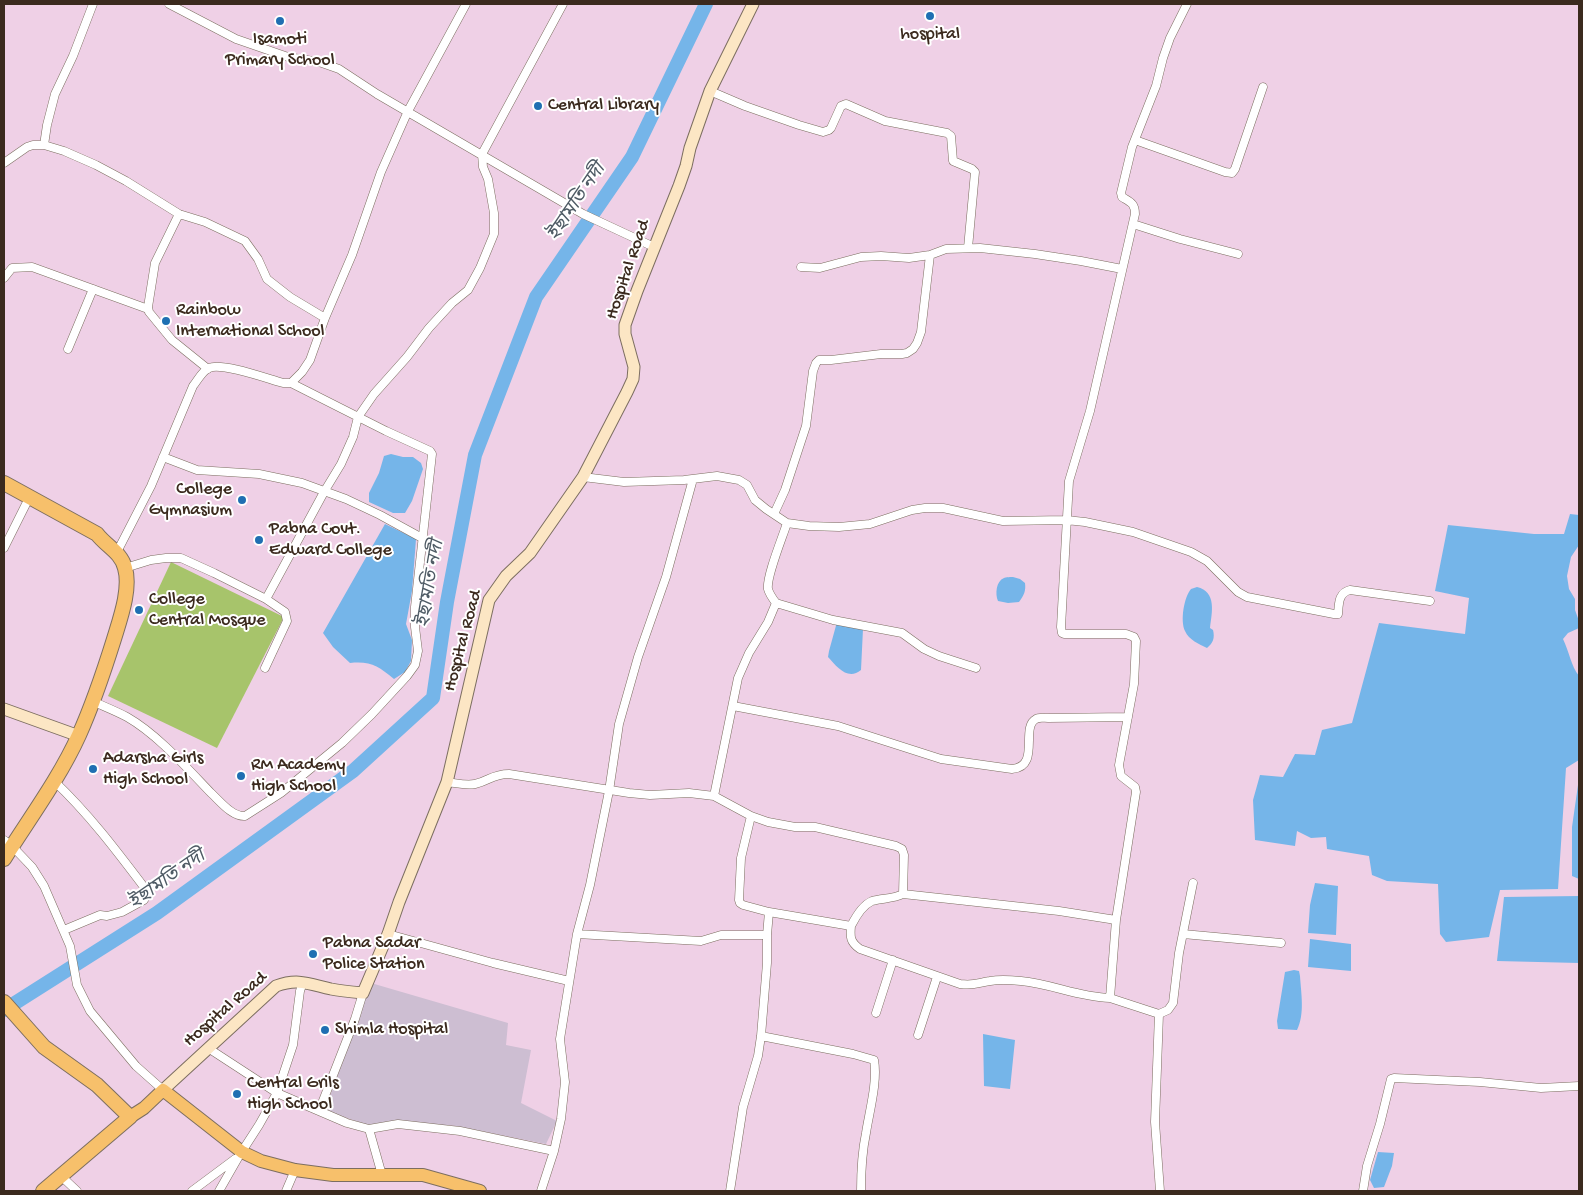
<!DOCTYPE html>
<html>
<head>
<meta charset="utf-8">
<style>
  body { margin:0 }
  #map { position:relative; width:1583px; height:1195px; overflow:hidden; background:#f4edda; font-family:"Gochi Hand",sans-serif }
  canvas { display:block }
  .frame { position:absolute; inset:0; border:5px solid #3b2a1e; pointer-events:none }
</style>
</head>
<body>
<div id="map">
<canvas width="1583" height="1195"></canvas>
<div class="frame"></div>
</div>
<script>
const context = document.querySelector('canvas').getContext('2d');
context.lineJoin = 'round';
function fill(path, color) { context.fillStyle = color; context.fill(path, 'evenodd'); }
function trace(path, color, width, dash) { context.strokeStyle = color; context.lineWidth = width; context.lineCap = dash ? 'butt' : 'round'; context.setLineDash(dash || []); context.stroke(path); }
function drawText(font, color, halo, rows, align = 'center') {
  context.font = font + ' "Gochi Hand","Noto Sans Bengali",sans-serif'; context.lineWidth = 4; context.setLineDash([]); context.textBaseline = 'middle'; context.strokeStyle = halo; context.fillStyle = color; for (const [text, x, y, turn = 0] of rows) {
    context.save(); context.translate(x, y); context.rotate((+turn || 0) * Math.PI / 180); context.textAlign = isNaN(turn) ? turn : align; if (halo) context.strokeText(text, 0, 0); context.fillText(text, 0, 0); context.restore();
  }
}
const built = new Path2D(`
  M4,4h1575v1187h-1575z`);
const industrial = new Path2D(`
  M371,983l137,40 -2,22 25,5 -10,53 36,18 -11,23 -96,-19 -81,1 -44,-16z`);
const green = new Path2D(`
  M171,562l113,55 -67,131 -109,-52z`);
const water = new Path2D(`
  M391,454l12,3h10l8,6 2,6 -11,32 -7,12h-12l-24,-11v-9l10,-20 5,-17z
  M1570,514l9,1v30l-8,12 -4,19 2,13 6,10v11l4,11v7l-11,5 -5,6c6,12 8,27 16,37v84l-13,8 -8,121 -58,1 -11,47 -43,5 -6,-8 -2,-50 -51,-3 -15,-6 -3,-19 -42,-7 -1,-12 -15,1 -14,-7 -2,15 -40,-6 -2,-40 7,-25 23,2 12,-23 20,1 7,-25 30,-7 27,-100 86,11 4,-36 -34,-7 13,-66 86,9h30z
  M385,524l31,15 -4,52 -6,33 6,16 -1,21 -6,11 -11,7c-16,-13 -23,-18 -44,-16l-17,-16 -10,-14z
  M1013,577l7,2 5,4c1,8 -1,12 -6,19l-11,1 -10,-2c-3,-7 -2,-20 6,-23 1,-1 8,-1 9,-1z
  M1197,587c20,5 15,25 13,41l3,2c2,8 0,13 -6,18 -8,-4 -18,-8 -22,-17 -5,-10 -1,-34 6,-42z
  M837,622l26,7 -2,41c-13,11 -24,-3 -33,-13l1,-6z
  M1578,785h1v94l-7,-3v-49z
  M1315,883l23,3 -2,49 -28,-2 2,-28z
  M1579,896v67l-82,-2 7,-64z
  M1310,939l41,5v27l-43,-4z
  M1294,970l5,1 1,5c1,17 5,38 -3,54l-19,-1 -1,-8 8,-49z
  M983,1034l32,6 -5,49 -26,-3z
  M1378,1152l16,1 -2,13 -8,21 -10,1 -4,-8z`);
const river = new Path2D(`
  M4,1010l153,-97 196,-142 80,-73 14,-96 28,-147 61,-158 96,-140 74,-153`);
const street = new Path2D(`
  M169,4l67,35 52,18 31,5 20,7 38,25 206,120 71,33
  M710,91l35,15 54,19 24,7 6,-2 2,-2 10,-22 5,-2 39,17 62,12 4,3 2,25 19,8 3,3 -7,76
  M1135,140l90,32 7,1 3,-4 28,-82
  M44,145l3,-20 8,-31 18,-38 20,-52
  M4,163l23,-16 6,-2h11l20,6 32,14 30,16 53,33 26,8 40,19 13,18 9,20 23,18 35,21
  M179,214l-24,49 -7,44 1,5 23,28 36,29
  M1133,224l47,15 58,15
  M801,267l19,1 41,-11 20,-1 28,2 21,-3 16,-6 34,-1 55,6 46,7 41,8
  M4,278l8,-10 20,-1 116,42
  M68,349l25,-60
  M163,457l34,13 62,4 43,9 44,16 34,16 42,23
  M583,477l41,5 60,-2 33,-4 22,4 8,5 8,15 11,9 21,14 22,3 30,1 31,-3 42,-14 13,-2h18l60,13 63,-1 19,2 48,10 58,20 16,9 31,31 9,5 87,17h4c1,-10 0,-21 12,-24l80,11
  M774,514l11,-24 21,-64 7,-55 3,-8 3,-3h12l50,-6h21l5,-1 6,-4 4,-6 4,-11 9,-77
  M4,548l22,-44
  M117,552l34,-66 42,-100c5,-6 9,-15 16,-18 13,-6 59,11 74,15h8l11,-11 8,-12 15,-42 27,-63 29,-83 27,-61 58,-107
  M125,568l26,-8 15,-2h15l33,15 52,26
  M776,603l57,17 69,13 22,16 15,7 37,12
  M265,668l22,-47 -2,-9 -19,-13 58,-107 17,-28 12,-27 5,-20 16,-23 33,-37 22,-29 23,-25 16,-13 12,-22 14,-34v-21l-6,-34 -5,-12 -1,-13 81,-150
  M92,701c11,5 24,10 35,16 30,17 60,51 84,76 9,8 21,24 34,23l36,-23 61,-50 30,-29 35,-38 8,-11 3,-14 -3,-24v-20l17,-153 -2,-3 -44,-20 -95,-48
  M733,706l105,20 103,33 71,10c29,-2 8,-42 24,-50 3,-2 8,-1 12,-1l80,-1
  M54,781c34,32 62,69 90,106l3,7 -3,6 -22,12 -15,4 -7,-1 -36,15
  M447,782c9,1 19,4 28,2 14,-3 17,-10 34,-10l120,19 21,2 39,-2 25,3 37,20 17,6 27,5h20l81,19 6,3 2,6 -1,39
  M714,796l24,-118 11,-25 19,-31 8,-19c-3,-4 -7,-10 -8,-14 -2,-12 15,-53 19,-66
  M751,816l-10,42 -2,42 1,3 3,2 26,7
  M4,840l8,6 20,21 12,19 26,60 7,39 13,26 46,55 27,24
  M851,926c-1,11 -1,16 9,23l100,35c15,2 17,-1 30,-3 10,-2 22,-1 31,0 31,3 58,16 89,17
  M388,934l105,29 76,18
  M577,934l124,7 20,-6h46l2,-23 82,14c4,-8 12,-21 21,-25 10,-3 21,-2 31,-7l156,17 57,9
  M1183,934l98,9
  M876,1013l17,-53
  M1159,1014l9,-4 5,-7 6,-50 14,-70
  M918,1035l19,-58
  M761,1036l92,18 21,6c4,21 -5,53 -8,73 -4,19 -5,39 -5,58
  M208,1048l69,45 70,30 22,6 29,-5 62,7 94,20
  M319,1111l36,-92 8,-26
  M369,1129l13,46
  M61,1176l16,15
  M192,1191l43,-32
  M219,1191l20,-35 20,-31 18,-32 16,-48 7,-54 3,-9
  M286,1191l9,-21
  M541,1191l13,-40 7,-32 4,-37 -5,-43 17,-105 13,-49 19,-94 10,-67 19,-67 28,-80 27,-98
  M730,1191l13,-84 15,-51 3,-20 6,-73v-28
  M1160,1191l-5,-69 4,-108 -49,-16 6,-78 20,-128 -1,-5 -14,-11 -2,-11 15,-81 2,-43 -2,-4 -8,-3h-62l-2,-1 -1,-6 8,-146 21,-70 45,-197c0,-11 -5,-12 -13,-17l-1,-4 11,-46 24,-61 7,-28 7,-20 17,-34
  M1363,1191l4,-25 13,-42 11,-45 3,-1 86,4 61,6 38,-2`);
const secondary = new Path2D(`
  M4,709l75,27
  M163,1090l113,-104c22,-8 33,-2 55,3 10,2 21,3 32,4l25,-59 11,-32 48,-120 42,-182 17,-24 24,-23 53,-76 44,-85 6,-13 1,-12 -9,-33v-9l12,-34 42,-105 7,-20 4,-18 20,-57 43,-87`);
const primary = new Path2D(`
  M130,1117l14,-9 19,-18 79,62 19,9 34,9 38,5h90l57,16`);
const highway = new Path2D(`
  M4,483l93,51c9,12 24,18 28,34 6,21 -5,51 -11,71 -10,32 -21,65 -35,96 -20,44 -50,84 -75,124
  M4,1002l40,45 53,38 33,32 -87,74`);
const markers = [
  [930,16,5,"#1f6fb2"],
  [280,21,5,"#1f6fb2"],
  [538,106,5,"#1f6fb2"],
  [166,321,5,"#1f6fb2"],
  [242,500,5,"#1f6fb2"],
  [259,540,5,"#1f6fb2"],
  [139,610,5,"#1f6fb2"],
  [93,769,5,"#1f6fb2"],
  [241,776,5,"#1f6fb2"],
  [313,954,5,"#1f6fb2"],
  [325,1030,5,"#1f6fb2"],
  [237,1094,5,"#1f6fb2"]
];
const poiNames = [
  ["hospital",930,35,"center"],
  ["Isamoti",280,40,"center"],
  ["Primary School",280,61,"center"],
  ["Central Library",548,106],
  ["Rainbow",176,311],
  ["International School",176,332],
  ["College",232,490,"right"],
  ["Gymnasium",232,511,"right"],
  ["Pabna Covt.",269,530],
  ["Edward College",269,551],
  ["College",149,600],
  ["Central Mosque",149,621],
  ["Adarsha Girls",103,759],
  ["High School",103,780],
  ["RM Academy",251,766],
  ["High School",251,787],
  ["Pabna Sadar",323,944],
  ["Police Station",323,965],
  ["Shimla Hospital",335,1030],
  ["Central Grils",247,1084],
  ["High School",247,1105]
];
const streetNames = [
  ["Hospital Road",629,270,-71],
  ["Hospital Road",464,641,-75],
  ["Hospital Road",226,1010,-41]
];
const waterNames = [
  ["ইছামতি নদী",578,203,-56],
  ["ইছামতি নদী",432,584,-80],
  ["ইছামতি নদী",168,881,-35]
];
fill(built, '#efd0e6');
fill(industrial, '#cdbed2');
fill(green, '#a7c46b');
fill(water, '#75b5e9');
trace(river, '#75b5e9', 14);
trace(street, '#7c6e60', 9);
trace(secondary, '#7c6e60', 13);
trace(primary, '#7c6e60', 14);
trace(highway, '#7c6e60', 16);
trace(street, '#fff', 8);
trace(secondary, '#fce6c4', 11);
trace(primary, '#f7c06b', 12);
trace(highway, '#f7c06b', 14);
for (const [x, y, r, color] of markers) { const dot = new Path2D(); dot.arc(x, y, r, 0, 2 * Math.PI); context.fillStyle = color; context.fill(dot); trace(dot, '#fff', 2); }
drawText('18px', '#3b2a1e', '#fff', poiNames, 'left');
drawText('18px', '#3b2a1e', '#fff', streetNames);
drawText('italic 19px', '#4f5b65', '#fff', waterNames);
</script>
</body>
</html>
